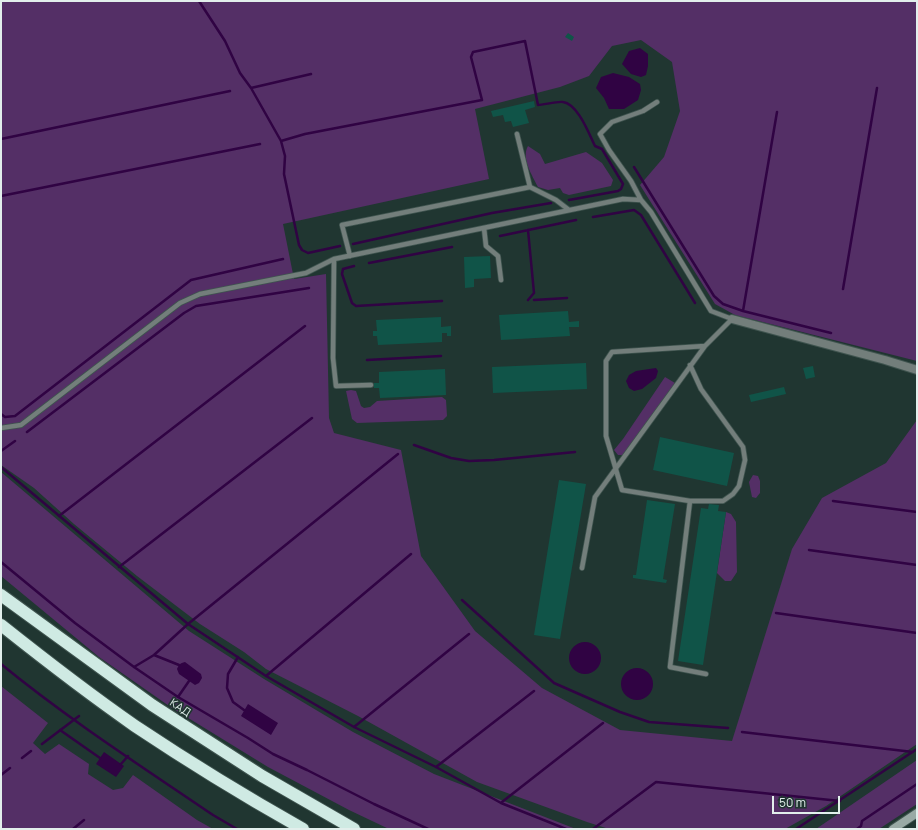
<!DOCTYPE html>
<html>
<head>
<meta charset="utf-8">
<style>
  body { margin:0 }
  #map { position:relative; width:918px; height:830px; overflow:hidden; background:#203631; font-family:Manrope,sans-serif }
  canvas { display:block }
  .frame { position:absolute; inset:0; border:2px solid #e2efec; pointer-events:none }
  .scale { position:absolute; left:772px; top:796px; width:68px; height:18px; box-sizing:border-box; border:2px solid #e2efec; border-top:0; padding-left:5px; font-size:12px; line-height:14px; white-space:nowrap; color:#e2efec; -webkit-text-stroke:3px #203631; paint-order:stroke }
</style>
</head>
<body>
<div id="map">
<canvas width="918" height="830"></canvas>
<div class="frame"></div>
<div class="scale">50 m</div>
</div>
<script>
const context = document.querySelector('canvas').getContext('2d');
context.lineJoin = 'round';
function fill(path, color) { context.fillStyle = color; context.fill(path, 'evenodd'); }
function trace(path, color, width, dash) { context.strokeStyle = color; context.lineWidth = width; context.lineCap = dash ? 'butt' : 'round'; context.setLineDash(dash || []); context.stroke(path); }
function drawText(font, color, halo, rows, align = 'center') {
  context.font = font + ' Manrope,sans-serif'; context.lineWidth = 3.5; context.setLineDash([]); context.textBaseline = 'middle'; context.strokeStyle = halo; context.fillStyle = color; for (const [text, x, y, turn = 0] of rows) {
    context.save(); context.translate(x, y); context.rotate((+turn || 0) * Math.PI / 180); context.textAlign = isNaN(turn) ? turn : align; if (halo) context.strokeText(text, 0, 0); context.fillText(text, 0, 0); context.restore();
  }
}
const green = new Path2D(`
  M1,1h916v360l-182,-46 -20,-11 -75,-119 24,-28 16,-46 -8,-49 -31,-22 -29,6 -23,30 -29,11 -85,22 14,70 -206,45 11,55 32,-5 3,144 5,15 67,17 20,106 54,75 67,57 78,42 112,11 60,-192 30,-51 64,-35 31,-43v324l-91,62 -41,23h-176l-22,-7 -110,-40 -119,-66 -92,-47 -22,-17 -44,-28 -63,-48 -63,-52 -40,-36 -33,-23z
  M528,146l12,8 5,10 41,-12 16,11 11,17 -2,6 -42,9 -6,-2 -3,-5 -12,2 -10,-3c-6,-12 -17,-29 -10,-41z
  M665,377l10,6 -52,72h-5l-4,-5 9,-11z
  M351,390l5,1 5,15 3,2 6,-1 7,-6 65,-4 4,3 1,16 -4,4 -86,3 -5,-4 -6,-28z
  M1,472l188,159 75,48 89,53 81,42 142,55h-187l-40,-19 -81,-43 -96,-59 -73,-51 -98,-81z
  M753,475l5,1 2,5v12l-4,5 -4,-1 -3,-15z
  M726,512l5,2 5,8 1,50 -6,9h-6l-8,-8z
  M1,686l47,37 -15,20 12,11 14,-10 30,20 -1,10 25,16 10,-2 10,-13 64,45 16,9h-212z
  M917,760v44l-38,25h-63z`);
const water = new Path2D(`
  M640,48l8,6v12l-2,9 -5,2 -10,-3 -9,-10 7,-13z
  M613,73l16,4 11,7 1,6 -3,10 -14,9h-15l-5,-11 -8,-10 5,-11z
  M656,368l2,3 -2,7 -14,11 -8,2 -5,-3 -3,-7 3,-6 7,-4z
  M569 658a16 16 0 1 1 32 0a16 16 0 1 1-32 0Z
  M185,662l16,12 1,4 -3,5 -4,2 -16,-11 -2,-5c2,-4 3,-6 8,-7z
  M621 684a16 16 0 1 1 32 0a16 16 0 1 1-32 0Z
  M248,704l30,19 -7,12 -30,-19z
  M104,752l20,14 -8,11 -20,-13z`);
const stream = new Path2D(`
  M199,1l26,40 15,32 11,15 30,53 4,15 -1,18 15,71 3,5 6,3 32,-7
  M251,88l60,-14
  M1,139l229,-48
  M281,141l24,-7 177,-34 -11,-43 2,-5 52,-11 13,64c5,0 20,-4 25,-3 15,2 26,32 32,44l7,3 21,35 -2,5 -3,2 -49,9
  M634,167l80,129 9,8 20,7 88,22
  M1,196l259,-52
  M593,217l41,-7 7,5 54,88
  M500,236l76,-16
  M353,244l139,-31 59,-10
  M369,263l83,-16
  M354,266l-11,3 -1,5 10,29 4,3 86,-5
  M843,289l34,-201
  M528,300l6,-7 -6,-63
  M534,300l33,-2
  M743,311l34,-199
  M367,360l74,-4
  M1,414l4,3 10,-1 176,-136 92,-21
  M27,432l157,-119 12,-7 113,-18
  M414,445l37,13 18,3 25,-1 81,-8
  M1,451l14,-10
  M1,467l187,157 78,52 88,51 82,40 65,36 65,26
  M833,501l84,11
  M59,516l246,-190
  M809,550l108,15
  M1,562l74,61 59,44 44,30 70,41 25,16 34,16 67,34 54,25
  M119,567l193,-149
  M462,600l92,83 66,29 29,10 79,6
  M776,613l141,20
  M154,655l25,10
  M238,657l-10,17 -1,14 6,14 11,8
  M1,664c67,55 140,102 212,151l24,14
  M134,667l20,-12 34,-31 210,-170
  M266,676l145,-122
  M178,697l11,-16
  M354,727l115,-93
  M60,730l40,28
  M742,732l171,20
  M42,744l37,-28
  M22,758l9,-7
  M121,764l7,-8
  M436,767l98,-76
  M1,775l9,-7
  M502,802l101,-79
  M73,829l11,-9
  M593,829l63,-47 184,19
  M796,829l121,-80
  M857,829l4,-3 1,-5 55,-37`);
const building = new Path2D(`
  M568,33l6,4 -2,4 -7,-4z
  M534,101l1,6 -10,3 4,13 -16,4 -2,-6 -6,1 -2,-7 -10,2 -2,-6z
  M490,256l1,22 -17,1v8l-9,1 -1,-31z
  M568,311l1,11 10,-1v6h-10l1,9 -69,4 -2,-25z
  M441,317v10l10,-1v10h-4v-3h-5v9l-64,3 -1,-9h-4v-5h4l-1,-11z
  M586,363l1,26 -94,4 -1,-26z
  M813,366l2,11 -9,2 -3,-11z
  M445,369l1,26 -66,3 -1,-10h-5v-5h5v-11z
  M784,387l2,7 -35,8 -2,-7z
  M660,437l74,16 -7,33 -74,-16z
  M559,480l27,4 -26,155 -26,-4z
  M647,500l28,4 -12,75 4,1 -1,3 -33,-5v-3h3z
  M709,504l10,1 -1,6 8,1 -23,153 -25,-4 23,-153 7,1z`);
const service = new Path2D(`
  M517,134l13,53 26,13 13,10
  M641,200l-10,-19 -22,-31 -9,-16 12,-12 31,-11 14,-9
  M484,228l2,18 12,10 3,24
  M350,256l-8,-31 188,-38
  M334,259l-1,99 3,28 35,-1
  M1,428l20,-3 159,-122 20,-9 106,-21 28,-14 289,-60 18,1 10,12 60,99 21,8 -27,27 -93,6 -6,9v75l16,54 68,11h33l10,-7 6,-8 6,-26 -2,-13 -42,-58 -11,-24
  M690,501l-20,166 36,7
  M582,568l13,-71 110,-151`);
const minor = new Path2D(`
  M732,319l153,41 32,10`);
const secondary = new Path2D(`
  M893,829l24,-16`);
const motorway = new Path2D(`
  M1,595l151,110 110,71 92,53
  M1,625c44,35 88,69 134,101 54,36 111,71 168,103`);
const streetNames = [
  ["КАД",180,708,33]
];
fill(green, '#542f66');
fill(water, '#300343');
trace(stream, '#300343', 2.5);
fill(building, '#105448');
trace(service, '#3f544f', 6);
trace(minor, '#3f544f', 10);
trace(secondary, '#3f544f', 10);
trace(motorway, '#3f544f', 14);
trace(service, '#737e7b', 4.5);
trace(minor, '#737e7b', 8);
trace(secondary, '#99aaa5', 8);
trace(motorway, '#cfeae3', 12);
drawText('11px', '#e2efec', '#203631', streetNames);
</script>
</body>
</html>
